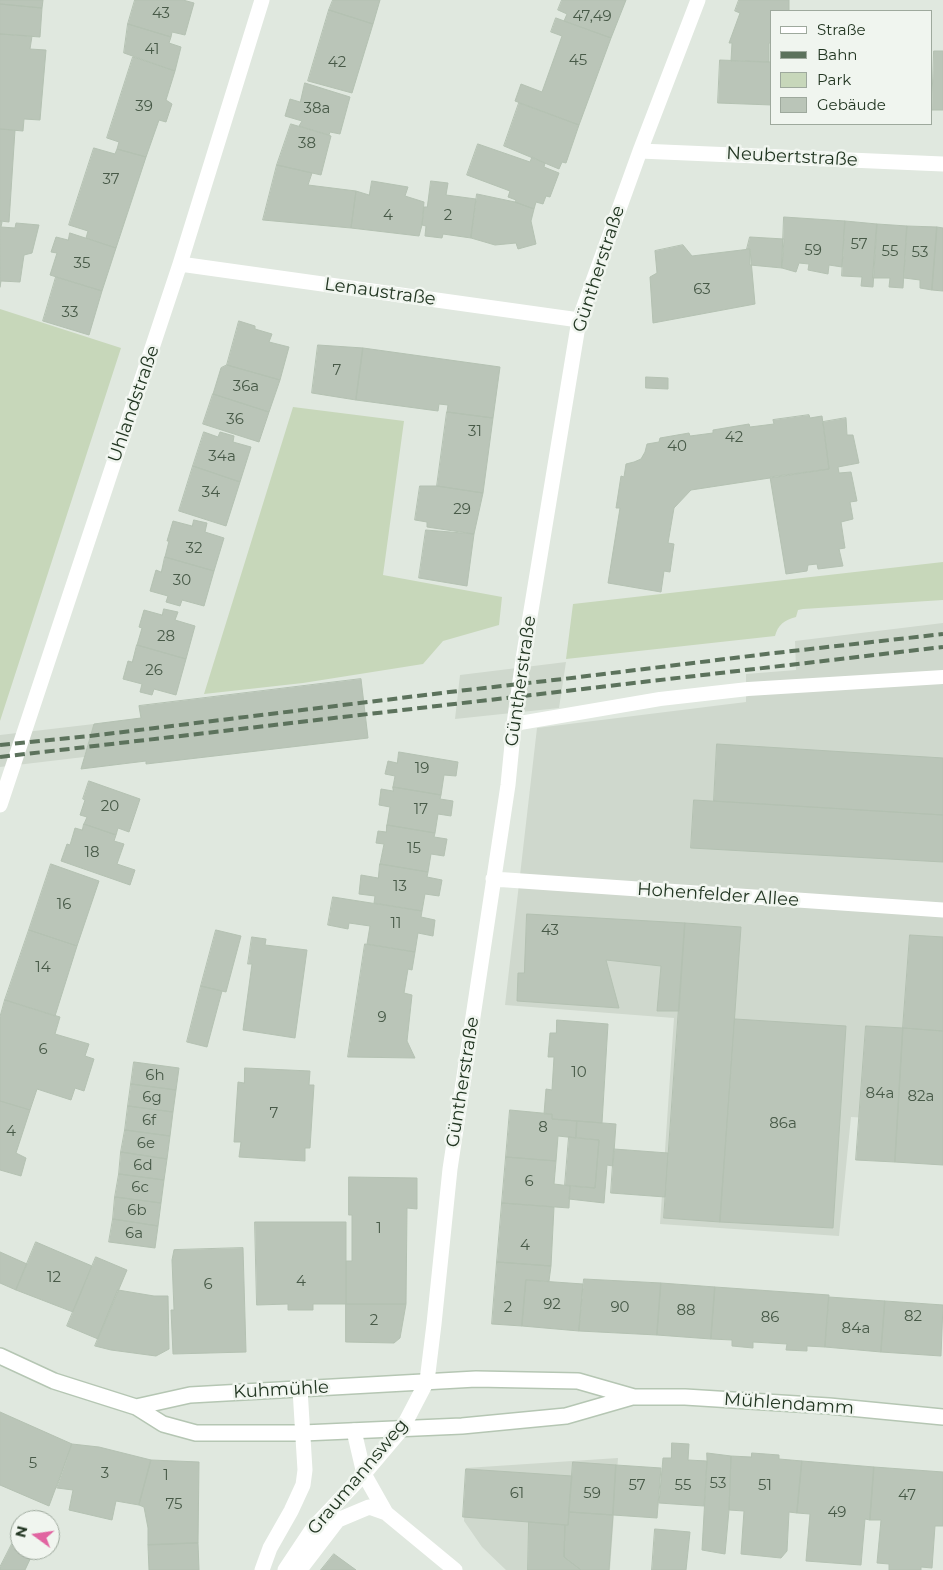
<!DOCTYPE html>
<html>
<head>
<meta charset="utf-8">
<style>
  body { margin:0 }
  #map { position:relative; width:943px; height:1570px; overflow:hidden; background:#e0e8df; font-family:Montserrat,sans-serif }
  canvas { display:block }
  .legend { position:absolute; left:770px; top:10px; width:162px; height:115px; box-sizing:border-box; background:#f0f5ef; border:1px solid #9ea99d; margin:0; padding:6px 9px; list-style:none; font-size:15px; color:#223622 }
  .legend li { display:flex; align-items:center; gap:10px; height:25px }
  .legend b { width:25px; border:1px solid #9ea99d }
  .north { position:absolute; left:10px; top:1510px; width:50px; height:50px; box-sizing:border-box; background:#f0f5ef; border:1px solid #9ea99d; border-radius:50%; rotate:284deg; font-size:14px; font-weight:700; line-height:20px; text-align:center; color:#223622 }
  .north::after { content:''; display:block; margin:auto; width:18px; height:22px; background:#e164a1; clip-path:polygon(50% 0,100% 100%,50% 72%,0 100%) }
</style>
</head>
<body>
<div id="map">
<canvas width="943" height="1570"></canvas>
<ul class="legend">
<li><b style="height:6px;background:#fff"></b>Straße</li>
<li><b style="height:6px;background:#5c725c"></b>Bahn</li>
<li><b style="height:14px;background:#c7d7ba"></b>Park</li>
<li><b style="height:14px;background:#bac5b8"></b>Gebäude</li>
</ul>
<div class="north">N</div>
</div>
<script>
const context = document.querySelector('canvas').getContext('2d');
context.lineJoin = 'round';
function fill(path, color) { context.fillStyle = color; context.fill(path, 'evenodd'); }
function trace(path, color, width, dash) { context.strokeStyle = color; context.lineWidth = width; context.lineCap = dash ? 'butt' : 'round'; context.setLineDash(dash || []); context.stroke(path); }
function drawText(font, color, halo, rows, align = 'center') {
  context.font = font + ' Montserrat,sans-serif'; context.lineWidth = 5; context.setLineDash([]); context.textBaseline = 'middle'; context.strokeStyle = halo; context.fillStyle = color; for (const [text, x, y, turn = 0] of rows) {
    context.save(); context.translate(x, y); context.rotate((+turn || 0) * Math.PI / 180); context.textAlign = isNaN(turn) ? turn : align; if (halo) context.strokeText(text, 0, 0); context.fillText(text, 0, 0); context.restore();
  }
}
const built = new Path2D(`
  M943,623v499l-92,-5 -12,119 -179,-12 14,-206 -169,-13 32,-277 209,-26v-28l50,-4 -1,-29z
  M566,662l-7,46 -104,11 5,-44z
  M94,724l-10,33 -84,10v-32z
  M618,1458l-8,112h-104l-24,-23 -18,-26 2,-53z`);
const green = new Path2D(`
  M0,309l121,39 -121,373z
  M293,407l111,14 -21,154 119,22 -3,28 -56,16 -20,23 -120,19 -99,11z
  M943,562v38l-140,9 -5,1 -2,7c-12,3 -18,8 -21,19l-209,23 7,-55z`);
const building = new Path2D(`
  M0,0h43l-1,8 -42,-4z
  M135,0h48l11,3 -9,32 -13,-3 -1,5 -43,-13z
  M333,0h47l-7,24 -44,-14z
  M562,0h64l-15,38 -47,-17 3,-7 -9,-4z
  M739,0h50v11h-17v32h-3v19l-38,-1 1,-18h-3l11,-30 -5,-2z
  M0,4l42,4 -2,29 -40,-3z
  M329,10l44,14 -21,69 -44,-12z
  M556,18l55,20 -32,87 -64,-24 6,-17 21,8 20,-56 -11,-4z
  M128,24l43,13 -2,6 12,4 -6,24 -51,-18z
  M0,34l32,2 -2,13 16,1 -6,70 -16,-1 -1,12 -23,-2z
  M934,51h9v59h-11z
  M133,57l42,14 -9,29 6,4 -6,18 -7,-2 -13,37 -29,-8 2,-7 -12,-4z
  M720,60l52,2v43l-54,-2z
  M305,83l45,14 -10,37 -10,-2 -1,3 -30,-9 3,-5 -17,-5 5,-17 10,3z
  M519,103l60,22 -13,38 -4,-1 -3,7 -55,-23z
  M291,124l40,12 -10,39 -44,-10z
  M0,129l15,1 -6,92 -9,-1z
  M478,144l52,18 2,-5 13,6 -1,4 15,6 -9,24 -4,-1 -3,8 -7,-2 -2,7 -19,-7 1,-2 -8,-3 2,-6 -43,-16z
  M94,148l21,6 2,-5 29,8 -30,91 -30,-10 2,-7 -19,-6z
  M277,165l35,8 -4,12 48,6 -5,37 -88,-8z
  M372,181l36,6 -3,9 19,6 -2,23 -3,11 -68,-8 5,-37 13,4z
  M431,181l17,2 -2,12 30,4 -5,39 -28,-4 -1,4 -17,-2 1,-10 -4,-1 2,-18h3z
  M477,194l38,8 19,7 -3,12 5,23 -18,5 -2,-6 -21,2 -24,-7z
  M784,217l61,4 -3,46 -13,-2 -1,9 -20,-4 1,-6 -10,-1 -3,9 -14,-4z
  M0,221l2,1 -1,5 14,1 1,-5 23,2 -7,28 -8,2 -4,27 -19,-1 -1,6z
  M845,221l32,3 -4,63 -12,-1 1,-9 -20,-1z
  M877,224l30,2 -4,62 -14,-1 1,-9h-17z
  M907,226l30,1 -5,63 -12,-2v-8l-16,-2z
  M937,227l6,1v63l-11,-1z
  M70,233l46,15 -14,43 -52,-16 7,-22 -6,-1 5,-15 12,3z
  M750,237l34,2 -2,29 -32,-3v-16h-3z
  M683,245l9,11 58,-7 5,55 -102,19 -3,-46 7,-4 -2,-22z
  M56,277l46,14 -13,44 -46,-14z
  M239,321l16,5v3l17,5 -3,8 20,5 -9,33 -53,-15z
  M318,345l45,3 -7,52 -44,-7z
  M363,348l137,19 -7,51 -46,-6 1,-7 -9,-1 -1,7 -82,-11z
  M227,365l53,15 -11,32 -56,-18 8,-26z
  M646,377l22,1v11l-22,-1z
  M213,394l56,18 -10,30 -56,-18z
  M447,412l46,6 -10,75 -46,-7z
  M809,415l1,3 12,-2 7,53 -138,21 -17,18 -6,35 6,1 -4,28 -6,-1 -3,21 -53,-9 12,-75h-4l5,-32 3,1 2,-13 8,-2 7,-3 4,-7 2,-8 12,-2 1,-4 29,-5 1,3 23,-3v-3l36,-6 1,3 24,-3 -1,-4z
  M846,418l1,17h6l6,28 -21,4 1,6 12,-1 6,29 -7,1 3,17 -12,3 4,26 -6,1 4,17 -25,3 -1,-5 -9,1 -1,6 -21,3 -16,-97 59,-8 -6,-47z
  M204,432l14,5 2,-5 14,4 -1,6 18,5 -11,35 -47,-16z
  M193,466l47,16 -14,44 -47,-15z
  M420,486h17l46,7 -9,41 -47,-7v-5l-12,-2z
  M194,520l13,3 -2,9 19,6 -10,33 -49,-14 4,-16h-2l6,-20 19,5z
  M426,530l48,4 -7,52 -48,-8z
  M165,557l49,14 -10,35 -22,-6 -2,6 -14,-4 2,-6 -18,-5 6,-21 5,2z
  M164,609l14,3 -3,8 20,6 -9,33 -49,-14 5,-17 -3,-1 5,-17 18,5z
  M137,645l49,14 -10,36 -22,-6 -2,6 -12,-3 2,-8 -19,-5 5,-18 4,1z
  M361,679l7,59 -222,26v-3l-65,8 13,-45 47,-6 -2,-12z
  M717,744l226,14v57l-229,-14z
  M399,752l59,10 -2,14 -12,-1 -3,20 -48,-8 2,-11 -10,-2 3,-13 9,2z
  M89,781l51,18 -11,33 -11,-4 -2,7 -32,-11 3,-7 -7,-2 5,-15 -2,-1z
  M393,787l48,8 -1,4 13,2 -2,15 -13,-2 -3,19 -48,-8 3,-18 -11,-2 2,-16 12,2z
  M694,800l249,15v47l-252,-14z
  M84,824l32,11 -2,6 10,3 -7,20 18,6 -5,15 -69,-24 6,-17 3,1 5,-17 7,2z
  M387,825l48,8 -1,4 13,2 -3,17 -13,-2 -3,18 -48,-8 4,-20 -8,-1 2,-12 8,1z
  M51,864l48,17 -22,65 -48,-16z
  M380,864l48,8 -1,5 15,3 -3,16 -14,-2 -3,17 -48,-8 1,-7 -16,-2 2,-19 17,3z
  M333,897l89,14 -1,6 14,3 -2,16 -15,-3 -3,19 -48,-8 3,-18 -21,-3 -1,6 -20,-4z
  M527,914l158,9 -6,88h-22l4,-45 -55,-6 13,48 -102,-7 1,-28h6z
  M685,923l56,4 -21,295 -56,-4z
  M29,930l48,16 -22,70 -50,-16z
  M216,930l25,6 -15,56 -25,-6z
  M910,935l33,2v94l-40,-3z
  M252,937l14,2 -1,6 42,5 -12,88 -52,-8 9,-66h-4z
  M365,944l50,8 -3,18 -4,-1 -4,24 8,2 -5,46 8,17 -67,-1z
  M201,986l21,5 -15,56 -20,-5z
  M5,1000l55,17 -5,17 34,10 -4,12 9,3 -10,32 -9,-3 -4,12 -34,-11 -7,21 -30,-9v-84z
  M735,1019l111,7 -13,202 -113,-6z
  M557,1020l51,4 -6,99 -50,-4v-5h-8l2,-25 6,1 2,-33h-6l2,-24h6z
  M866,1026l37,2 -8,134 -39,-2z
  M903,1028l40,3v134l-48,-3z
  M134,1062l45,6 -3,22 -45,-6z
  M245,1068l65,3 -1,14h5l-4,63h-5v13l-66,-4 2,-15h-7l4,-60 6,1z
  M131,1084l45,6 -3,22 -45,-6z
  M0,1101l30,9 -14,43 10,5 -5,18 -21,-6z
  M128,1106l45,6 -3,24 -45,-6z
  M510,1110l42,4v5l25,2 -1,17 -18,-2 -2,25 -50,-4z
  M577,1121l39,3 -3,42 -6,-1 -3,38 -35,-4 1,-13 25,2 4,-48 -23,-2z
  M125,1130l45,6 -3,23 -46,-7z
  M569,1137l30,3 -4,48 -30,-3z
  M614,1149l54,4 -3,44 -54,-4z
  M121,1152l46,7 -3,21 -45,-6z
  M506,1157l50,4 -2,23 16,2 -1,22 -67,-5z
  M119,1174l45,6 -3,23 -46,-6z
  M349,1177l68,1v31l-10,-1 -1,96h-60v-43h6v-46h-3z
  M115,1197l46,6 -3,23 -45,-7z
  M502,1203l52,4 -3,59 -54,-4z
  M113,1219l45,7 -3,22 -46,-6z
  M255,1222h91v82h-33v6h-25v-6l-31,1z
  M36,1242l56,24 -19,46 -57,-22z
  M243,1248l3,104 -73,2 -2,-44h3l-2,-50 2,-10z
  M0,1252l27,12 -11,26 -16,-7z
  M96,1257l31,13 -29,69 -31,-13z
  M497,1262l54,4 -2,15 -23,-1 -4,46 -30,-2z
  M584,1279l77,4 -4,52 -78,-4z
  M526,1280l57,4 -4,47 -57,-5z
  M661,1283l54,4 -4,52 -54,-4z
  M715,1287l114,8 -4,52 -18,-1v5l-21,-1 1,-6 -34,-2v6l-21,-2v-6l-21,-1z
  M118,1290l36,6h14l1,53 -13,7 -45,-6 -16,-4z
  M829,1297l56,4 -4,51 -56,-5z
  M885,1301l58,4 -2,51 -60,-4z
  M346,1304h60l-6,34 -6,5 -48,-1z
  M0,1412l72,32 -23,62 -49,-21z
  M672,1443l17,1 -1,16 19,1 -3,45 -45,-3 4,-45h8z
  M72,1444l27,3 52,13 -12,45 -23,-4 -4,19 -43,-10 4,-20 -16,-2z
  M707,1453l24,3 -2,54 -4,44 -23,-4 5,-89z
  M752,1453l27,2v4l23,2 -5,52 -8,-1 -2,39 -6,7 -40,-4 3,-43 -15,-1 2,-54 20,1z
  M151,1460l48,2 -1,81 -50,2v-17l-4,-21 -5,-2z
  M802,1461l72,6 -4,53 -5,-1 -4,46 -55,-4 4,-47 -13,-1z
  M573,1462l43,3 -3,50 -44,-3z
  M616,1465l45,3 -4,50 -44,-3z
  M874,1467l69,5v54h-8l-3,42 -11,-1v3h-32v-6l-12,-1 4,-43h-11z
  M466,1469l106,7 -4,49 -105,-8z
  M569,1512l44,3 -4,55h-28l-17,-13 1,-32h3z
  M529,1522l36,3 -1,32 17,13h-53z
  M655,1529l35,3 -4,38h-34z
  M13,1542l7,4v4h7l6,3 -8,17h-25v-3z
  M198,1543l1,27h-50l-1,-25z
  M334,1554l22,16h-35z`);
const service = new Path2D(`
  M514,724l146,-25 88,-10 195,-12`);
const minor = new Path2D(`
  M640,151l303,13
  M180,264l399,56
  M0,805l180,-541 82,-264
  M493,879l450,31
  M354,1431l10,43 22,39 69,57
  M262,1570l8,-22 21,-37 12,-26 2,-15 -5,-81
  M285,1570l28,-42 51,-54 38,-45 25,-48 7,-57 16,-155 58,-384 6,-61 9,-65 56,-339 61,-169 58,-151
  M297,1570l5,-3 36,-47 31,-13 17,6`);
const secondary = new Path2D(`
  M0,1356l54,25 82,26 27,17 33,9h107l159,-7 104,-10 66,-19
  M136,1407l54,-12 286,-16 102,2 56,16h51l144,9 114,11`);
const rail = new Path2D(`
  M0,745l90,-9 368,-45 105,-12 203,-25 177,-20
  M0,757l943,-110`);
const numberNames = [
  ["43",161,14],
  ["47,49",592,17],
  ["41",152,50],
  ["45",578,61],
  ["42",337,63],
  ["39",144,107],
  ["38a",317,109],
  ["38",307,144],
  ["37",111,180],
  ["4",388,216],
  ["2",448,216],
  ["57",859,245],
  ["59",813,251],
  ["55",890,252],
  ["53",920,253],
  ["35",82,264],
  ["63",702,290],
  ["33",70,313],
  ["7",337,371],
  ["36a",246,387],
  ["36",235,420],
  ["31",475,432],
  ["42",734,438],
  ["40",677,447],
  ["34a",222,457],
  ["34",211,493],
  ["29",462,510],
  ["32",194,549],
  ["30",182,581],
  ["28",166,637],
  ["26",154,671],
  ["19",422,769],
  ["20",110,807],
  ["17",421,810],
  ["15",414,849],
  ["18",92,853],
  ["13",400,887],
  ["16",64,905],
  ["11",396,924],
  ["43",550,931],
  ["14",43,968],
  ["9",382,1018],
  ["6",43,1050],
  ["10",579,1073],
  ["6h",155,1076],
  ["84a",880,1094],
  ["82a",921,1097],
  ["6g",152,1098],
  ["7",274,1114],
  ["6f",149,1121],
  ["86a",783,1124],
  ["8",543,1128],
  ["4",11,1132],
  ["6e",146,1144],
  ["6d",143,1166],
  ["6",529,1182],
  ["6c",140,1188],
  ["6b",137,1211],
  ["1",379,1229],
  ["6a",134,1234],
  ["4",525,1246],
  ["12",54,1278],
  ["4",301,1282],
  ["6",208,1285],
  ["92",552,1305],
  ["2",508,1308],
  ["90",620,1308],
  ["88",686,1311],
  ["82",913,1317],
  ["86",770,1318],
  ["2",374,1321],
  ["84a",856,1329],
  ["5",33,1464],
  ["3",105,1474],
  ["1",166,1476],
  ["53",718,1484],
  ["57",637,1486],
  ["55",683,1486],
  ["51",765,1486],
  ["61",517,1494],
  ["59",592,1494],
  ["47",907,1496],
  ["75",174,1505],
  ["49",837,1513]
];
const streetNames = [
  ["Neubertstraße",792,157,3],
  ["Güntherstraße",599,269,-72],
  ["Lenaustraße",380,292,8],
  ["Uhlandstraße",134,404,-71],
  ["Güntherstraße",521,681,-82],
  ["Hohenfelder Allee",718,895,4],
  ["Güntherstraße",463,1082,-81],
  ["Kuhmühle",281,1390,-3],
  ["Mühlendamm",789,1404,4],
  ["Graumannsweg",358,1477,-50]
];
fill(built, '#cfd8cd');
fill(green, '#c7d7ba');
fill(building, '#bac5b8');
trace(building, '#b4c1b2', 1);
trace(secondary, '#b5c6b3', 18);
trace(service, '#fff', 14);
trace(minor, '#fff', 15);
trace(secondary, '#fff', 15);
trace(rail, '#5c725c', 4, [10, 5]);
drawText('15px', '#485a48', null, numberNames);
drawText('18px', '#223622', '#f0f5ef', streetNames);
</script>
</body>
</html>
